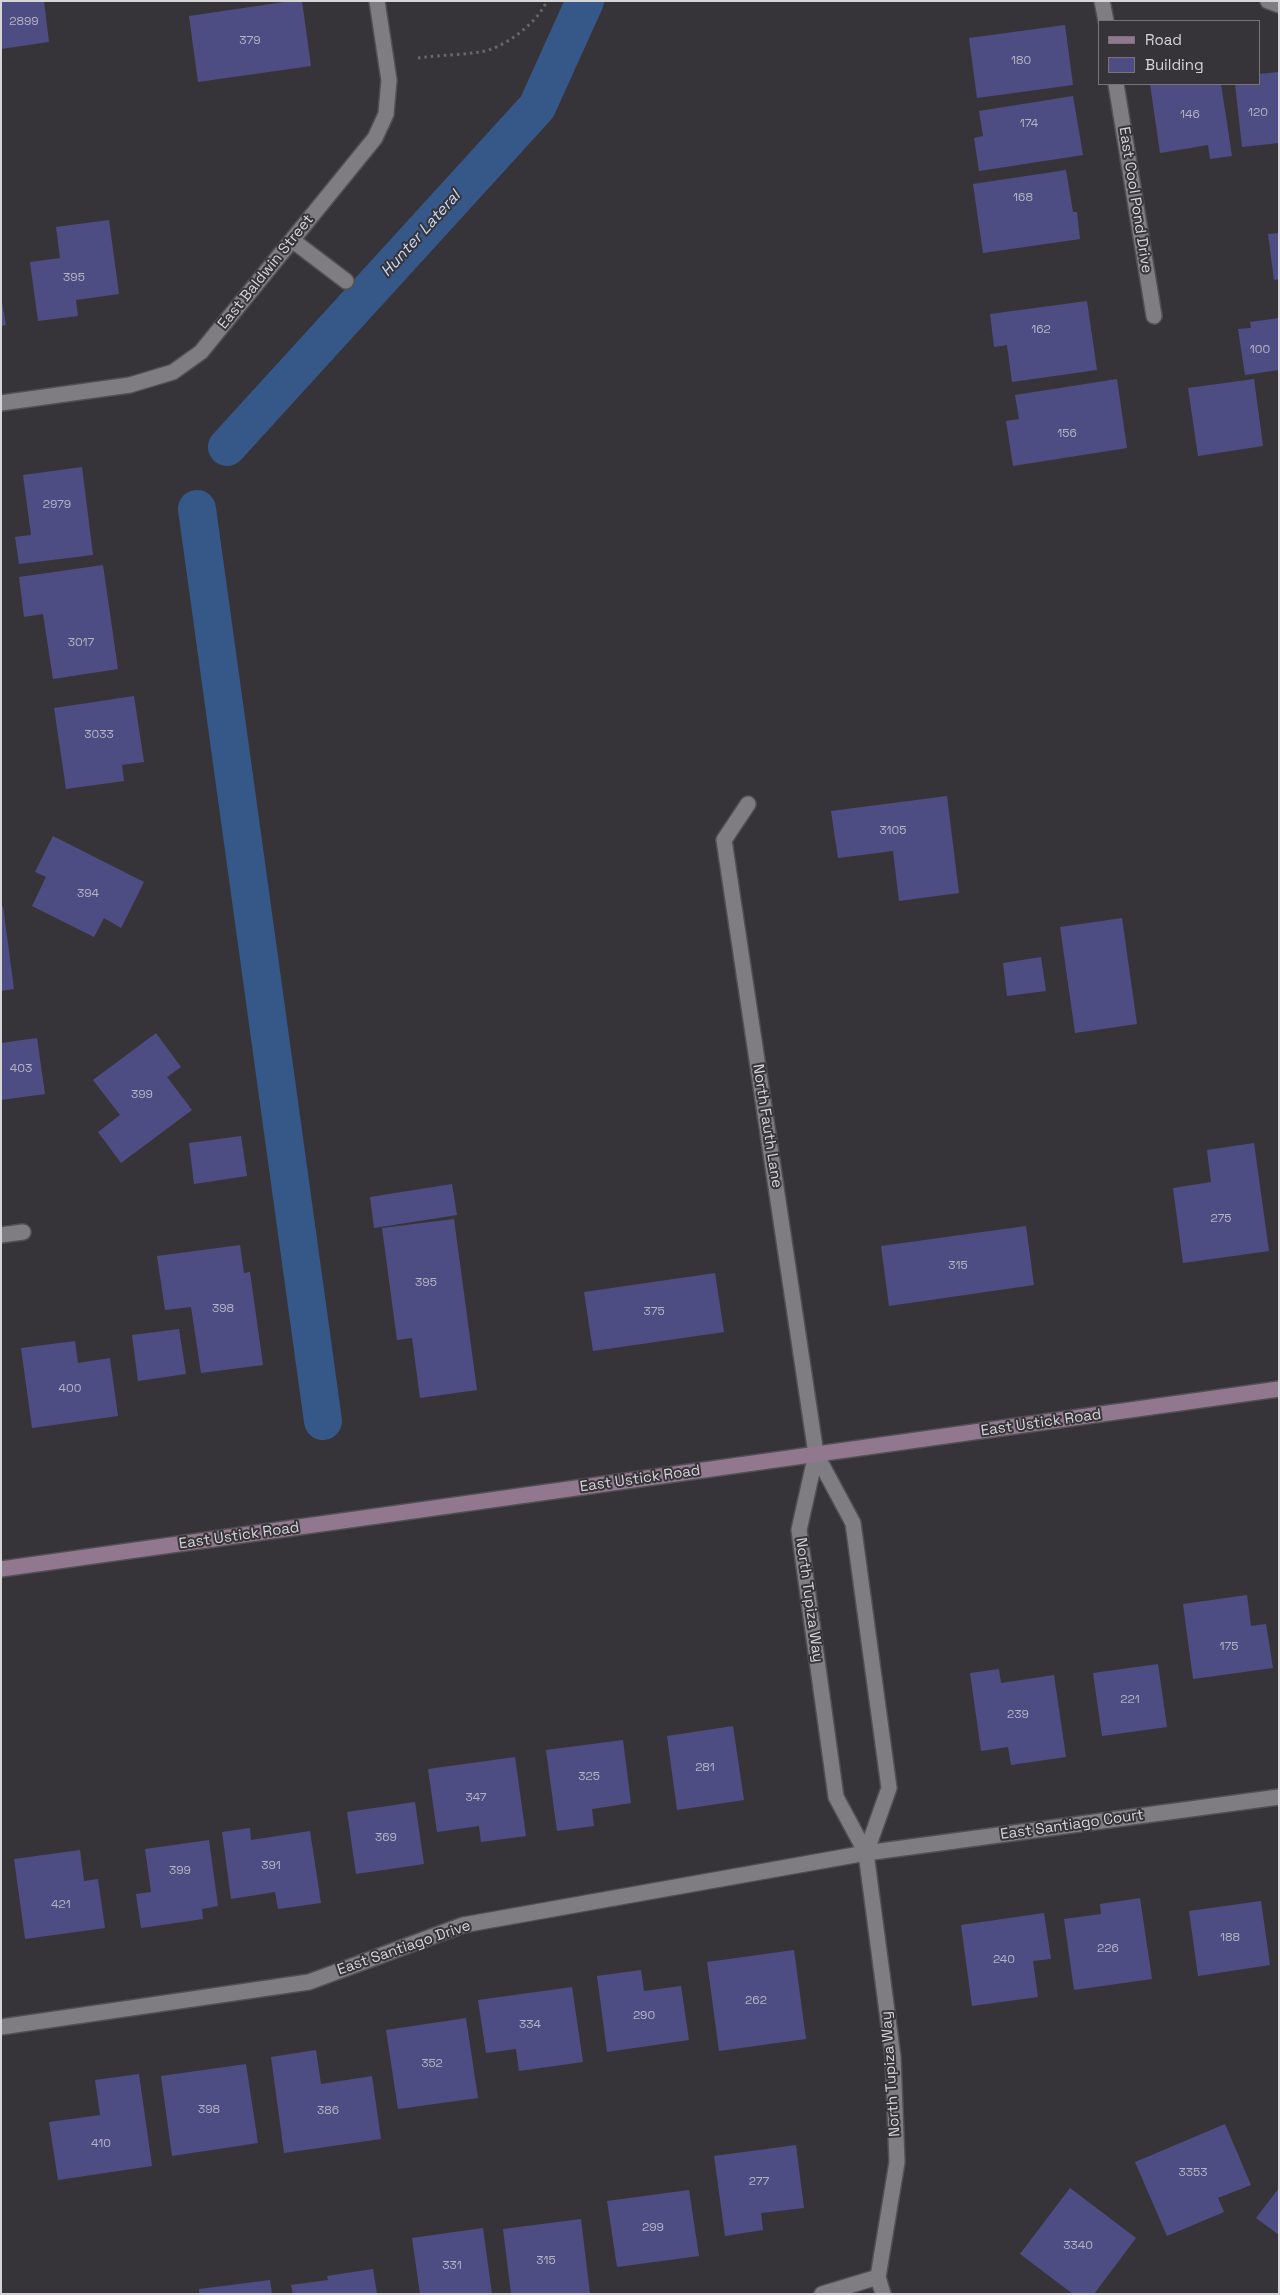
<!DOCTYPE html>
<html>
<head>
<meta charset="utf-8">
<style>
  body { margin:0 }
  #map { position:relative; width:1280px; height:2295px; overflow:hidden; background:#373439; font-family:"Space Grotesk",sans-serif }
  canvas { display:block }
  .frame { position:absolute; inset:0; border:2px solid #d6d5d8; pointer-events:none }
  .legend { position:absolute; left:1098px; top:20px; width:162px; height:65px; box-sizing:border-box; background:#373439; border:1px solid #777479; margin:0; padding:6px 9px; list-style:none; font-size:15px; color:#d6d5d8 }
  .legend li { display:flex; align-items:center; gap:10px; height:25px }
  .legend b { width:25px; border:1px solid #777479 }
</style>
</head>
<body>
<div id="map">
<canvas width="1280" height="2295"></canvas>
<div class="frame"></div>
<ul class="legend">
<li><b style="height:6px;background:#91788e"></b>Road</li>
<li><b style="height:14px;background:#4e4d83"></b>Building</li>
</ul>
</div>
<script>
const context = document.querySelector('canvas').getContext('2d');
context.lineJoin = 'round';
function trace(path, color, width, dash) { context.strokeStyle = color; context.lineWidth = width; context.lineCap = dash ? 'butt' : 'round'; context.setLineDash(dash || []); context.stroke(path); }
function fill(path, color) { context.fillStyle = color; context.fill(path, 'evenodd'); }
function drawText(font, color, halo, rows, align = 'center') {
  context.font = font + ' "Space Grotesk",sans-serif'; context.lineWidth = 4; context.setLineDash([]); context.textBaseline = 'middle'; context.strokeStyle = halo; context.fillStyle = color; for (const [text, x, y, turn = 0] of rows) {
    context.save(); context.translate(x, y); context.rotate((+turn || 0) * Math.PI / 180); context.textAlign = isNaN(turn) ? turn : align; if (halo) context.strokeText(text, 0, 0); context.fillText(text, 0, 0); context.restore();
  }
}
const canal = new Path2D(`
  M227,447l310,-340 48,-106
  M197,509l126,912`);
const building = new Path2D(`
  M1,1h43l5,41 -48,7z
  M291,1h11l9,65 -113,16 -9,-66z
  M1065,25l8,60 -96,13 -8,-60z
  M1279,72v71l-37,4 -7,-63h24v-10z
  M1150,84h71l11,72 -22,3 -2,-14 -48,8z
  M1073,96l10,59 -104,16 -5,-33 9,-2 -4,-25z
  M1066,170l7,42h4l3,27 -97,14 -10,-69z
  M109,220l10,74 -43,6 2,16 -40,5 -8,-59 30,-4 -4,-31z
  M1279,233v46l-5,1 -6,-46z
  M1,297l5,28 -5,1z
  M1087,301l10,69 -85,12 -5,-37 -13,2 -4,-33z
  M1279,318v52l-34,5 -7,-46 13,-1 -1,-6z
  M1117,379l10,69 -114,18 -7,-45 13,-2 -4,-24z
  M1254,379l9,67 -65,10 -10,-68z
  M82,467l11,88 -74,9 -4,-27 16,-2 -8,-60z
  M103,565l15,104 -65,10 -10,-65 -19,3 -5,-40z
  M134,696l10,66 -22,3 2,16 -58,8 -12,-81z
  M947,796l12,97 -60,8 -6,-50 -55,7 -7,-47z
  M53,836l91,46 -23,46 -17,-10 -10,19 -62,-31 14,-29 -11,-5z
  M3,906l11,83 -13,2v-84z
  M1122,918l15,106 -62,9 -15,-106z
  M1041,957l5,34 -39,5 -4,-33z
  M156,1033l25,34 -14,10 25,33 -71,53 -23,-31 22,-17 -27,-35z
  M37,1038l8,56 -44,6v-57z
  M241,1136l6,40 -53,8 -5,-41z
  M1254,1143l15,108 -86,12 -10,-75 38,-6 -4,-32z
  M452,1184l5,31 -83,13 -4,-31z
  M454,1219l23,171 -57,8 -8,-60 -15,2 -15,-112z
  M1026,1226l8,59 -145,21 -8,-60z
  M240,1245l4,28 6,-1 13,93 -62,8 -10,-66 -26,3 -8,-54z
  M715,1273l9,59 -131,19 -9,-59z
  M179,1329l7,45 -48,7 -6,-46z
  M75,1341l3,22 32,-5 8,58 -86,12 -11,-80z
  M1247,1595l4,31 15,-2 7,44 -80,11 -10,-75z
  M1158,1664l9,63 -65,9 -9,-63z
  M999,1669l2,14 53,-8 12,82 -55,8 -3,-18 -27,4 -11,-78z
  M733,1726l11,74 -67,10 -10,-74z
  M623,1740l8,63 -39,6 2,17 -37,5 -11,-81z
  M515,1757l11,79 -45,6 -2,-16 -42,6 -9,-63z
  M415,1802l9,62 -68,10 -9,-62z
  M250,1828l1,12 59,-9 11,72 -43,6 -3,-17 -44,7 -9,-67z
  M209,1840l9,66 -16,3 1,10 -62,9 -5,-34 15,-2 -6,-43z
  M80,1850l4,31 14,-2 7,49 -80,11 -11,-80z
  M1140,1898l12,81 -78,11 -10,-71 37,-5 -1,-10z
  M1261,1901l9,64 -72,11 -9,-65z
  M1044,1913l7,46 -18,2 5,36 -66,9 -11,-81z
  M794,1950l12,89 -87,12 -12,-89z
  M641,1970l3,21 37,-5 8,54 -82,12 -10,-76z
  M572,1987l11,75 -64,9 -3,-22 -30,4 -8,-53z
  M466,2018l12,80 -80,11 -12,-79z
  M316,2050l5,34 51,-8 9,63 -97,14 -13,-96z
  M246,2064l12,79 -86,13 -11,-80z
  M139,2074l13,92 -94,14 -9,-58 51,-7 -5,-35z
  M1225,2124l26,61 -33,13 6,14 -57,24 -32,-74z
  M796,2145l8,63 -43,5 2,17 -38,6 -11,-80z
  M1070,2188l66,50 -42,56h-21l-53,-40z
  M1279,2188v47l-23,-17z
  M689,2190l10,66 -82,11 -10,-66z
  M581,2219l9,75h-79l-8,-65z
  M483,2228l9,66h-72l-8,-56z
  M373,2269l4,25h-84l-2,-9 37,-5 -1,-4z
  M270,2280l2,14h-73v-5z`);
const path = new Path2D(`
  M418,58c20,-3 42,-3 62,-6 25,-4 57,-29 67,-51`);
const street = new Path2D(`
  M1102,1l4,20
  M1268,1l11,4
  M1116,84l38,232
  M292,240l54,41
  M1,403l129,-18 43,-13 28,-20 174,-214 11,-24 3,-34 -12,-79
  M748,804l-24,36 92,614 -17,76 37,267 30,56 23,-65 -36,-265 -37,-69
  M1,1235l22,-3
  M866,1853l27,204 4,105 -19,115 5,17
  M1,2027l308,-45 154,-57 403,-72 413,-56
  M822,2294l56,-17`);
const secondary = new Path2D(`
  M1,1569l1278,-180`);
const numberNames = [
  ["2899",24,22],
  ["379",250,41],
  ["180",1021,61],
  ["120",1258,113],
  ["146",1190,115],
  ["174",1029,124],
  ["168",1023,198],
  ["395",74,278],
  ["162",1041,330],
  ["100",1260,350],
  ["156",1067,434],
  ["2979",57,505],
  ["3017",81,643],
  ["3033",99,735],
  ["3105",893,831],
  ["394",88,894],
  ["403",21,1069],
  ["399",142,1095],
  ["275",1221,1219],
  ["315",958,1266],
  ["395",426,1283],
  ["398",223,1309],
  ["375",654,1312],
  ["400",70,1389],
  ["175",1229,1647],
  ["221",1130,1700],
  ["239",1018,1715],
  ["281",705,1768],
  ["325",589,1777],
  ["347",476,1798],
  ["369",386,1838],
  ["391",271,1866],
  ["399",180,1871],
  ["421",61,1905],
  ["188",1230,1938],
  ["226",1108,1949],
  ["240",1004,1960],
  ["262",756,2001],
  ["290",644,2016],
  ["334",530,2025],
  ["352",432,2064],
  ["398",209,2110],
  ["386",328,2111],
  ["410",101,2144],
  ["3353",1193,2173],
  ["277",759,2182],
  ["299",653,2228],
  ["3340",1078,2246],
  ["315",546,2261],
  ["331",452,2266]
];
const streetNames = [
  ["East Cool Pond Drive",1135,200,81],
  ["East Baldwin Street",266,272,-51],
  ["North Fauth Lane",767,1126,81],
  ["East Ustick Road",1041,1423,-8],
  ["East Ustick Road",640,1479,-8],
  ["East Ustick Road",239,1536,-8],
  ["North Tupiza Way",809,1600,82],
  ["East Santiago Court",1072,1825,-8],
  ["East Santiago Drive",404,1948,-19],
  ["North Tupiza Way",891,2074,-94]
];
const waterNames = [
  ["Hunter Lateral",421,234,-48]
];
trace(canal, '#365888', 38);
fill(building, '#4e4d83');
trace(street, '#525054', 18);
trace(secondary, '#525054', 18);
trace(path, '#6a676c', 3, [2.5, 4]);
trace(street, '#7f7c82', 15);
trace(secondary, '#91788e', 15);
drawText('12px', '#b4b3c3', null, numberNames);
drawText('15px', '#d6d5d8', '#373439', streetNames);
drawText('italic 16px', '#c4d9f7', '#373439', waterNames);
</script>
</body>
</html>
